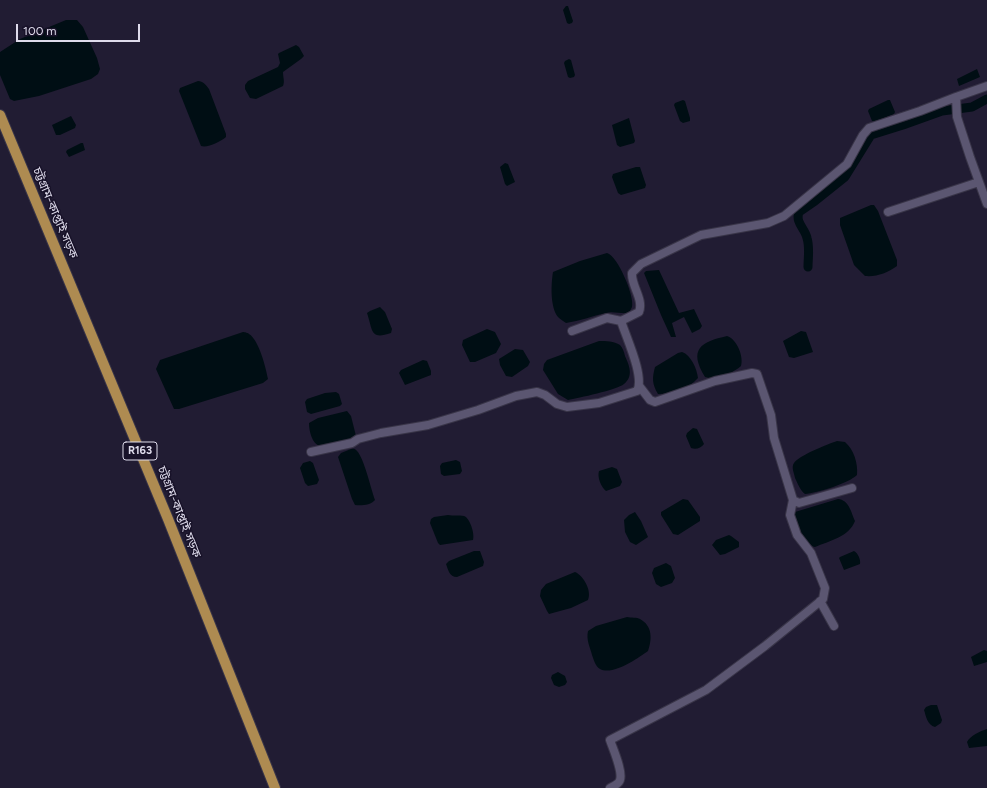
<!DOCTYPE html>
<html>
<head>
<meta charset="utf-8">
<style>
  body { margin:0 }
  #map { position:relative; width:987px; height:788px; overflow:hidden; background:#211c33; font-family:Figtree,sans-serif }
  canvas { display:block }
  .scale { position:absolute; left:16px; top:24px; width:124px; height:18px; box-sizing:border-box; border:2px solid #dedbeb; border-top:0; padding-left:5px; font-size:12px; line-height:14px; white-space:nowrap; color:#dedbeb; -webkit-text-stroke:3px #181229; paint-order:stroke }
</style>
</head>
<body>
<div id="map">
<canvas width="987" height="788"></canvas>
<div class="scale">100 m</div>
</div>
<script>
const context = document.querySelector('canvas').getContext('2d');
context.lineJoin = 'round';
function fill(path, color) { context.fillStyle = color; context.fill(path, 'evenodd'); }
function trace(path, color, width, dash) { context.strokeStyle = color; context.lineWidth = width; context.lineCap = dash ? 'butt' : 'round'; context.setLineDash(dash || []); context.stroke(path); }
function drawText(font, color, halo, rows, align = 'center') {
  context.font = font + ' Figtree,"Noto Sans Bengali",sans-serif'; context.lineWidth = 3; context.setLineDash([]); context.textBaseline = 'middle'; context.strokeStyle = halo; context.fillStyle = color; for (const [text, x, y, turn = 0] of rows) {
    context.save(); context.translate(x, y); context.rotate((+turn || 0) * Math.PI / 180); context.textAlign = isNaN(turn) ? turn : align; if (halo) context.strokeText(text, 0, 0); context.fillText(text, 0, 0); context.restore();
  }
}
const water = new Path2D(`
  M566,6h2l5,15 -1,2 -3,1 -2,-1 -4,-13z
  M66,20h11l6,7 14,31 3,11 -2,5 -7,5 -52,17 -25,5 -4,-2 -10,-24v-23l20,-13z
  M296,45l3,2 5,9 -3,3 -18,13c0,6 2,9 0,14l-27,13 -6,-1 -5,-9v-4l3,-4 30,-14 2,-4 -2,-9 1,-1z
  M569,59l2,1 4,15 -1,2 -4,1 -2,-1 -4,-14 1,-2z
  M977,69l3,8 -21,9 -2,-7z
  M198,81c5,0 8,4 11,8l17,45v3c-6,5 -18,11 -25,9l-22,-55 1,-3z
  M683,100l2,1 5,17v3l-7,2 -3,-2 -6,-16 1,-2z
  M888,100h2l5,12 -1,2 -20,8 -2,-1 -4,-10 1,-2z
  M71,116l5,9 -1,3 -15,7h-4l-4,-10z
  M629,118l6,23 -1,2 -14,4 -3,-2 -5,-20z
  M81,143h2l2,7 -16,7 -3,-5 1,-2z
  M505,163l3,1 7,18 -8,4 -2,-2 -5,-17z
  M636,167h4l6,18 -1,3 -24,7 -3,-2 -6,-16 1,-3z
  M871,205h3l4,6 19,49v6c-10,7 -20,11 -32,10l-11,-11 -14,-40v-7z
  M607,253c11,3 28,44 25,54 -1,2 -2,4 -3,6 -8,1 -17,-2 -23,0 -14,3 -26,8 -40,10 -3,-2 -6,-4 -8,-6 -8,-10 -7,-33 -5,-45l27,-11z
  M659,270l20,43 15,-4 8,17 -2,3 -8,4 -8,-16 -12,6 4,14h-5l-10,-22 -17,-42 2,-2z
  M380,307l5,5 7,17 -1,4c-21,7 -18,-2 -24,-20l3,-2z
  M487,329l8,3 6,12 -5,9 -21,9h-5l-8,-17 1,-5z
  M801,331l5,1 7,20 -19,6 -5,-1 -6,-16z
  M243,332c1,0 6,1 6,2 10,6 17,34 19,45l-5,4 -84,26h-5l-18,-40 4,-9z
  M727,336c10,3 17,21 14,30 -8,7 -25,15 -36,11 -17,-28 -4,-35 22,-41z
  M599,341c7,0 15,0 21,4 3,3 4,7 5,11 4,9 9,20 -1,28 -7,6 -46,14 -56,16l-10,-6 -15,-24 1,-6 3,-4z
  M515,349l8,1 7,12 -2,4 -16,11 -6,-1 -6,-11 -1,-6z
  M682,352c9,3 15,17 16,26 -9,11 -27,16 -40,16 -6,-10 -6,-16 -3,-27l23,-14z
  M423,360l4,1 4,10v4l-26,10 -6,-12 2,-3z
  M336,392l3,2 3,10 -2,2 -29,8 -4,-2 -2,-10 2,-3 18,-6z
  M347,411l4,5 5,20 -6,3 -30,7c-8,-2 -11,-15 -11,-23l9,-5z
  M693,428l4,1 7,15c-3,4 -8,6 -13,4l-5,-12 1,-3z
  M837,441l8,1c9,8 13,21 12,33 -8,8 -40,18 -52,19 -5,-4 -7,-10 -10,-16 -1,-5 -4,-11 -1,-15 4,-7 34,-19 43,-22z
  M351,449c3,0 3,-1 6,2 7,7 14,38 18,49 -4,5 -14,6 -20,5l-3,-6 -14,-42 3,-4z
  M456,460l4,2 2,9 -2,3 -16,2 -3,-2 -1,-8 2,-3z
  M310,461l3,2 6,17 -2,4 -9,2 -3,-3 -5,-15 3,-5z
  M612,467l5,2 5,13 -2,4 -14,5c-5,-4 -9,-14 -7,-20z
  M683,499l5,1 12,17v4l-22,14 -5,-1 -12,-19v-3z
  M838,499c11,1 13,13 17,22 -6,16 -26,20 -40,26 -10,-2 -22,-26 -20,-35z
  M635,512l6,9 7,16 -12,8 -6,-3 -5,-10 -1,-12 5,-5z
  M448,515c5,1 11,0 16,1 6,2 11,18 9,24l-33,5 -2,-2 -8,-20 1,-4 3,-2z
  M729,535l2,1 8,6v5l-14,7 -5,1 -8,-10 4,-5z
  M474,551h6l4,11 -1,4 -26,11c-8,0 -9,-8 -11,-13l3,-3z
  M854,551c4,2 7,9 6,13l-16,6 -5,-12 1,-1z
  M666,563l5,3 4,12 -3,5 -11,4 -5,-3 -4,-11 2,-5z
  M575,572c9,4 17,19 13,28l-17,8 -22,6 -2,-3 -7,-15 1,-6 5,-6z
  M627,617c4,1 10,0 13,2 13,7 12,21 8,32 -10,7 -35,25 -48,18 -5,-3 -6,-9 -8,-14 -2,-8 -6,-15 -4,-24l8,-5z
  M984,650l3,1v11l-13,4 -3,-9z
  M558,672l7,4 2,6 -2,3 -6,2 -5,-2 -3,-7 1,-3z
  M931,705h6l5,15 -1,3 -6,4c-8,-2 -9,-11 -11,-17l2,-3z
  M987,729v17l-18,2 -2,-6c3,-6 13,-11 20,-13z`);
const canal = new Path2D(`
  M808,267c0,-10 2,-19 -1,-29 -2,-10 -12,-15 -8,-26l16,-11 30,-24 26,-42 32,-10 39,-14 30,-4 15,-8`);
const minor = new Path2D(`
  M987,86l-31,11 1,20 13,40 17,47
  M888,212l91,-30
  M572,331l35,-13 14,3 18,-9c5,-13 -8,-26 -7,-39l9,-9 60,-29 67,-12 16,-7 63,-52 16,-29 6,-7 51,-17 36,-14
  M640,387l10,13 5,2 60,-21 37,-8 5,1 14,41 3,23 19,62 6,3 53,-15
  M311,452l41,-9 6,-4 23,-6 47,-8 50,-15 38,-14 21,-4 8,3 12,9 10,3 32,-4 38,-12c8,-14 -11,-54 -16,-70
  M820,601l14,25
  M610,788c4,-2 9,-4 10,-8 3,-9 -7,-31 -10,-40l96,-50 59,-44 47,-38 11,-9 2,-11 -14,-35 -14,-18 -7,-20 3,-15`);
const primary = new Path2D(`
  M0,115l168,404 107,269`);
const shields = [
  [140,451,34]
];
const shieldNames = [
  ["R163",140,451]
];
const streetNames = [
  ["চট্টগ্রাম-কাপ্তাই সড়ক",55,213,67],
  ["চট্টগ্রাম-কাপ্তাই সড়ক",179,512,68]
];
fill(water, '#000e14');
trace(canal, '#000e14', 9);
trace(minor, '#393548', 10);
trace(primary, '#393548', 12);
trace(minor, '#5b5671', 8);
trace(primary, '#ae8b51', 10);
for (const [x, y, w] of shields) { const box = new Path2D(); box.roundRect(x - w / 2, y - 9, w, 18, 3); context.fillStyle = '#181229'; context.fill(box); trace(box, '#dedbeb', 1); }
drawText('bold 11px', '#dedbeb', null, shieldNames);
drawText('12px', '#dedbeb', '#181229', streetNames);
</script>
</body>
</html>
